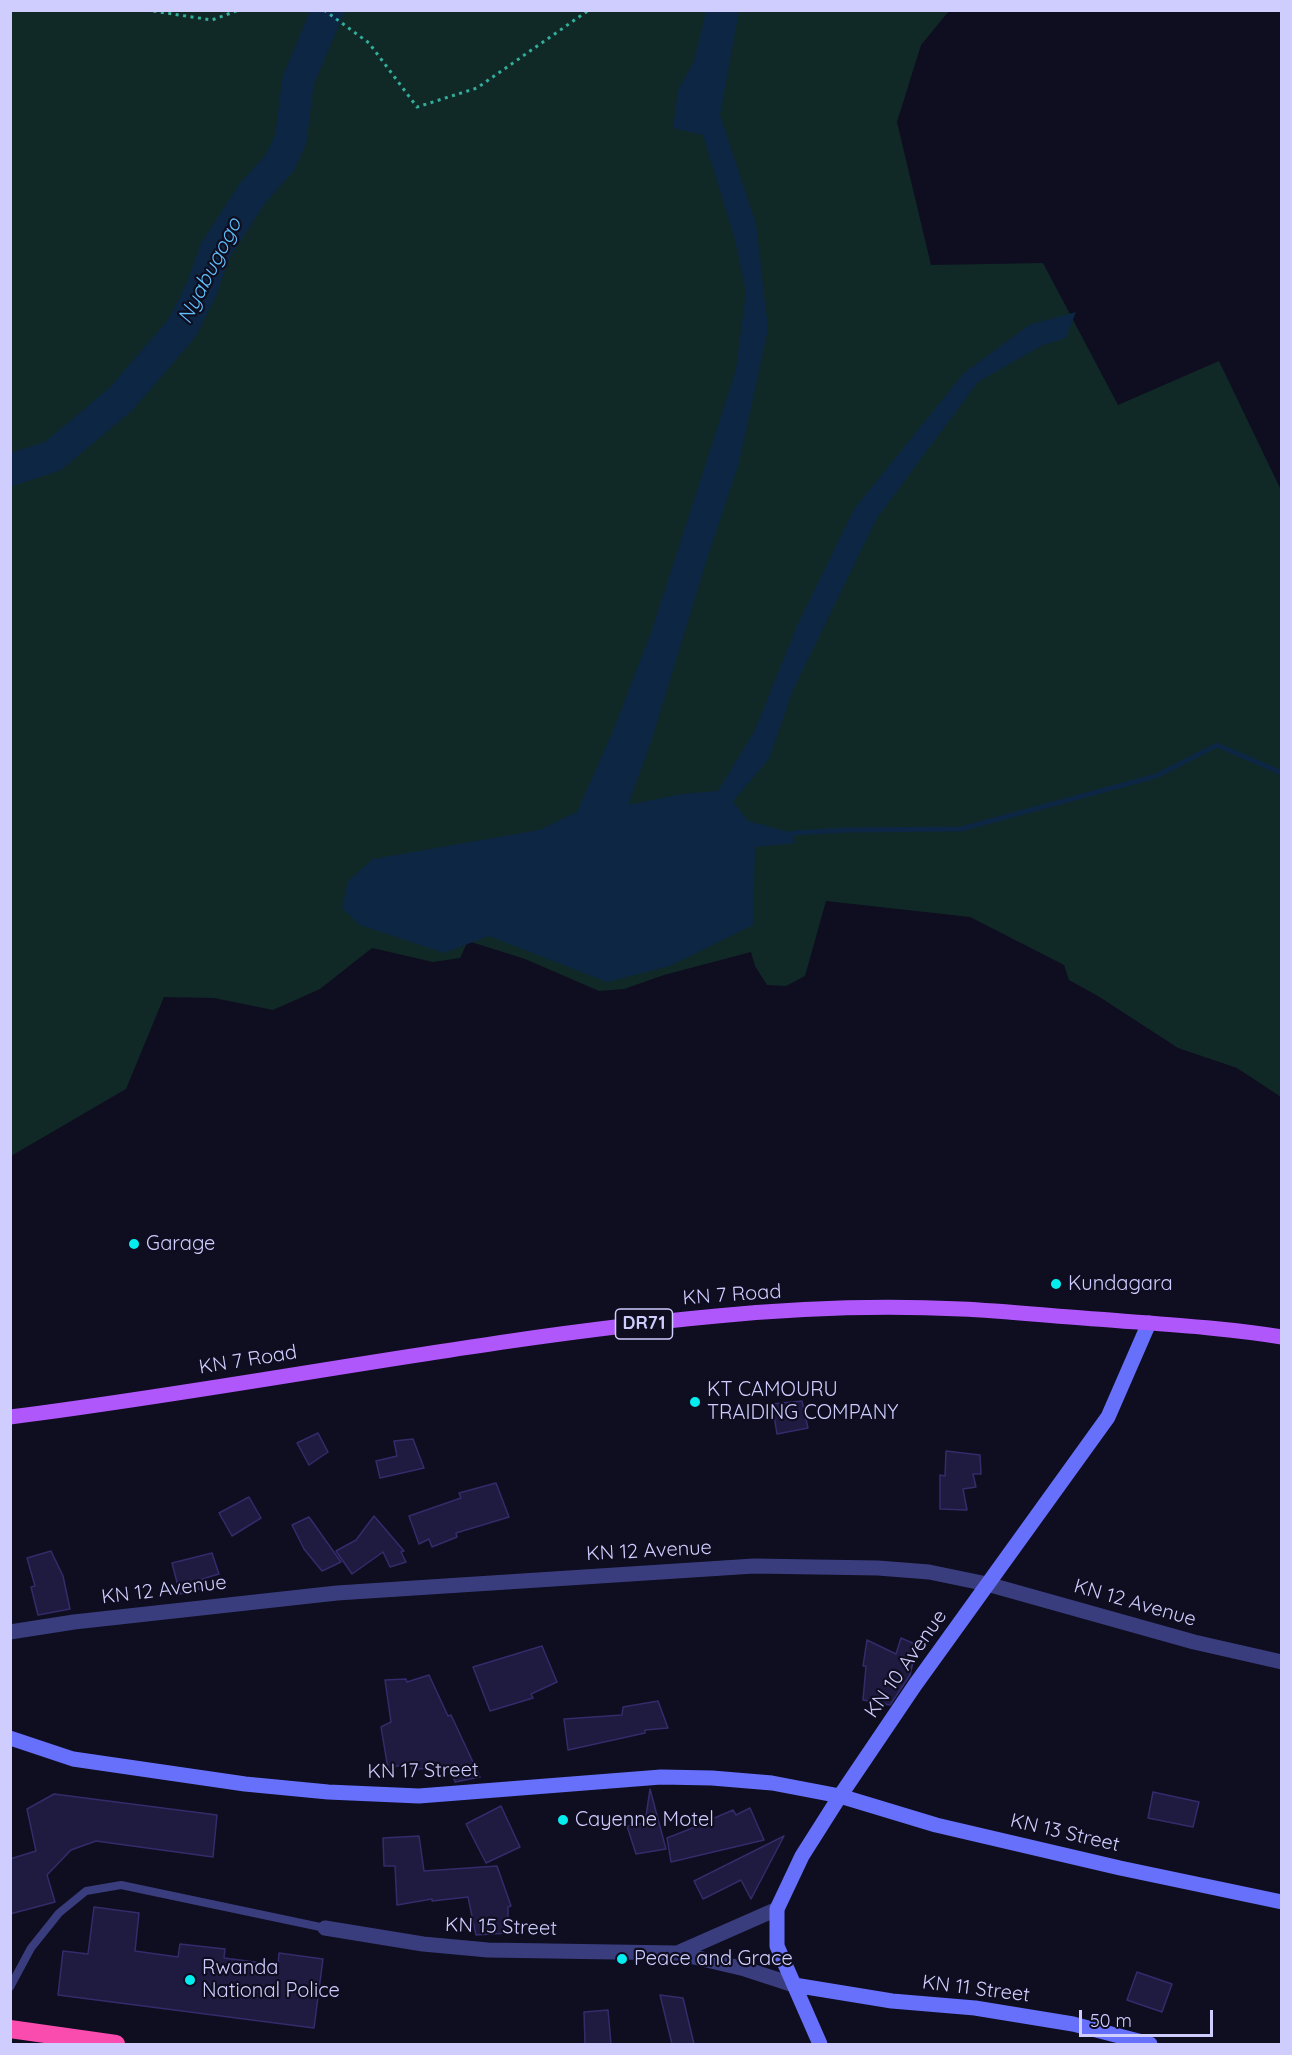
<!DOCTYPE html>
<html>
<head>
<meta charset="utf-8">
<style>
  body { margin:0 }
  #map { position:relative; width:1292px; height:2055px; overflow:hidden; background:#0f0d20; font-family:Quicksand,sans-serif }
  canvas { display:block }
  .frame { position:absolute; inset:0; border:12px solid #cecdfe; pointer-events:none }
  .scale { position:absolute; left:1079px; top:2010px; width:134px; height:27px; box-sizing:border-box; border:3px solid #cecdfe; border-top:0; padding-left:8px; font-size:18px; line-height:21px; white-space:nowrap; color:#cecdfe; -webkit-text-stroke:4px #0f0d20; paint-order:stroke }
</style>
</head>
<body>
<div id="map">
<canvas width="1292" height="2055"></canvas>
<div class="frame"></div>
<div class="scale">50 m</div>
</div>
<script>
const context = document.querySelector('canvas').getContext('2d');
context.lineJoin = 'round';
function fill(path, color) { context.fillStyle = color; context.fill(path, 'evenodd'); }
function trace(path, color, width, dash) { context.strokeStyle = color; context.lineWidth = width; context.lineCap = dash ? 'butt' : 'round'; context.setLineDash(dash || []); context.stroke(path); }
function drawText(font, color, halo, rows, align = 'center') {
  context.font = font + ' Quicksand,sans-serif'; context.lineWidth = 4.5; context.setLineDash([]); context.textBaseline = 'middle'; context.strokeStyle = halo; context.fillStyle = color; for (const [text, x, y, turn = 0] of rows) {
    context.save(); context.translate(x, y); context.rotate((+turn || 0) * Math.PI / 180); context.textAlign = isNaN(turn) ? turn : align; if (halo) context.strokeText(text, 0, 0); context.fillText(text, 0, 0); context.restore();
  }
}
const green = new Path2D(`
  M11,11h938l-28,34 -24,77 34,143 112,-2 75,142 101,-44 62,129v607l-44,-29 -59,-20 -80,-52 -29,-16 -5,-15 -94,-48 -144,-16 -21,75 -19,10 -19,-1 -12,-19 -4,-14 -87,23 -40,14 -25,2 -74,-32 -57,-18 -8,17 -27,4 -61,-14 -52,41 -47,21 -59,-12 -50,-1 -38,92 -115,67z`);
const water = new Path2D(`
  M706,11h33l-19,104 36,109 12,105 -29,134 -33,99 -54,177 -24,66 54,-11 36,-3 37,-61 42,-104 57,-117 110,-136 65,-48 47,-13 -10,26 -25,8 -63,36 -101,136 -84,172 -24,69 -36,42 15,20 45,12 2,10 -40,4 -2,78 -83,41 -63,16 -118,-46 -45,17 -84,-28 -18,-17 6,-27 25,-22 166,-29 38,-18 36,-81 39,-101 84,-260 10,-78 -11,-52 -32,-105 -30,-7 5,-38 16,-29z`);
const stream = new Path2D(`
  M793,833l54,-3 114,-1 195,-53 61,-31 65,28`);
const river = new Path2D(`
  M10,470l43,-14 68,-57 61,-71 20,-40 13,-37 37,-57 29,-33 10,-23 7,-57 30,-71`);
const building = new Path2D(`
  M802,1401l6,27 -31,6 -5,-30z
  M318,1433l10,19 -19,13 -12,-22z
  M413,1439l11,29 -44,10 -4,-17 21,-5 -3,-15z
  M946,1451l34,4 1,19h-8l3,13 -13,2 4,21 -27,-1v-34l5,1z
  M496,1483l13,34 -53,16 1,4 -25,10 -3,-8 -10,5 -10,-28 52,-18 -2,-5z
  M249,1497l12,21 -29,18 -13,-23z
  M374,1516l30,35 -3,1 5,10 -16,5 -7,-15 -31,22 -16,-23 20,-11z
  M309,1517l32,45 -19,9 -18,-22 -12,-24z
  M51,1551l12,25 7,33 -32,6 -7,-28 4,-1 -8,-28z
  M212,1553l7,21 -17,5 4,8 -26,7 -8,-31z
  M901,1638l16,7 -7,30 -20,30 -27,-5 3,-34h-3l4,-26 29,14z
  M542,1646l15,36 -26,12 2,4 -43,13 -17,-44z
  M429,1675l19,41 3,-1 29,62 -25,5 -5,-17 -38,5 -2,-8 -22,7 -7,-42 10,-5 -6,-42 21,-1 1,3z
  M658,1701l10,27 -23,2v3l-77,17 -4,-31 58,-4 1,-8z
  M650,1789l16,60 -30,5 -9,-28 18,-3z
  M1153,1792l46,10 -6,25 -45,-9z
  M54,1794l163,21 -4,42 -117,-16 -25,9 -24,25 8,27 -45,12v-55l26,-8 -9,-42z
  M501,1806l19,41 -34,16 -20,-39z
  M750,1808l14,32 -93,22 -4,-24 46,-18 -1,-1 21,-9 3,5z
  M419,1836l5,35 73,-5 14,40 -3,1v26l-32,2 -8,-38 -36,4v-2l-35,6 -2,-39h-11l-1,-28z
  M784,1836l-33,63 -10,-19 -38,19 -9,-18z
  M94,1907l45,6 -4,38 43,6 2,-13 45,5 -1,9 54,7 1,-12 44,6 -9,69 -256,-33 5,-44 25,3z
  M1137,1972l35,12 -10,28 -35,-12z
  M660,1995l23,3 11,46h-22z
  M608,2010l3,34h-26l-1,-32z`);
const path = new Path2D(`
  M146,10l66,10 27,-10
  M324,10l45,33 48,64 60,-19 112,-78`);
const lane = new Path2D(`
  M10,1987l21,-39 28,-35 27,-22 35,-6 204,43`);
const street = new Path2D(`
  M10,1632l64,-10 263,-29 417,-27 124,2 51,4 58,12 207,58 88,20
  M325,1928l98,16 65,6 189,3 68,16 49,16
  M677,1953l100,-44`);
const secondary = new Path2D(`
  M10,1738l63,21 172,25 83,8 91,4 242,-19 51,1 60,5 68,13 96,29 184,43 162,34
  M794,1985l98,16 83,7 98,16 77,20
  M820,2044l-43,-98v-37l25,-53 38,-60 75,-111 193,-268 41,-94`);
const primary = new Path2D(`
  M10,1417c237,-30 470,-79 707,-101 81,-8 164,-11 244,-7 45,2 90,7 135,10 62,5 124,8 186,18`);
const highway = new Path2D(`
  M10,2029l106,15`);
const markers = [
  [134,1244,6,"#06edf0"],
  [1056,1284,6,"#06edf0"],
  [695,1402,6,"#06edf0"],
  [563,1820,6,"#06edf0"],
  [622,1959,6,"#06edf0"],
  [190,1980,6,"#06edf0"]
];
const shields = [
  [644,1324,57]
];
const shieldNames = [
  ["DR71",644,1324]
];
const poiNames = [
  ["Garage",146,1244],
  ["Kundagara",1068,1284],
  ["KT CAMOURU",707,1390],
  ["TRAIDING COMPANY",707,1413],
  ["Cayenne Motel",575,1820],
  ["Peace and Grace",634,1959],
  ["Rwanda",202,1968],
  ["National Police",202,1991]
];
const streetNames = [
  ["KN 7 Road",732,1295,-4],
  ["KN 7 Road",248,1360,-9],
  ["KN 12 Avenue",649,1551,-3],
  ["KN 12 Avenue",164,1590,-7],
  ["KN 12 Avenue",1135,1603,16],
  ["KN 10 Avenue",906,1664,-55],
  ["KN 17 Street",423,1771,-1],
  ["KN 13 Street",1065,1833,13],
  ["KN 15 Street",501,1927,2],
  ["KN 11 Street",976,1989,7]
];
const waterNames = [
  ["Nyabugogo",210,271,-63]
];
fill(green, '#102926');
fill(water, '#0d2643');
trace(stream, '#0d2643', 5);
trace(river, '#0d2643', 32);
fill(building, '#1e1a40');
trace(building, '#332c6b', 1.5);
trace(path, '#31ae9c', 3, [3, 4.5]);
trace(lane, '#393d7d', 8);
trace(street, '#393d7d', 15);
trace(secondary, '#6770fb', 15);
trace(primary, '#af57fb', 15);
trace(highway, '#fa4baf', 18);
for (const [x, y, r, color] of markers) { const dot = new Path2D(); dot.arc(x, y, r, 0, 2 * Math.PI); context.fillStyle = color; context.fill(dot); trace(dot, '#0f0d20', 2); }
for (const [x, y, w] of shields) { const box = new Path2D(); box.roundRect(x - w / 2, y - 15, w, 30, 4.5); context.fillStyle = '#0f0d20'; context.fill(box); trace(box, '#cecdfe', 1.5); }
drawText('bold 18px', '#cecdfe', null, shieldNames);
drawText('20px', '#cecdfe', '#0f0d20', poiNames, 'left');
drawText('20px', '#cecdfe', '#0f0d20', streetNames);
drawText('italic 21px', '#5ec0fb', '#0f0d20', waterNames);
</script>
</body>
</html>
